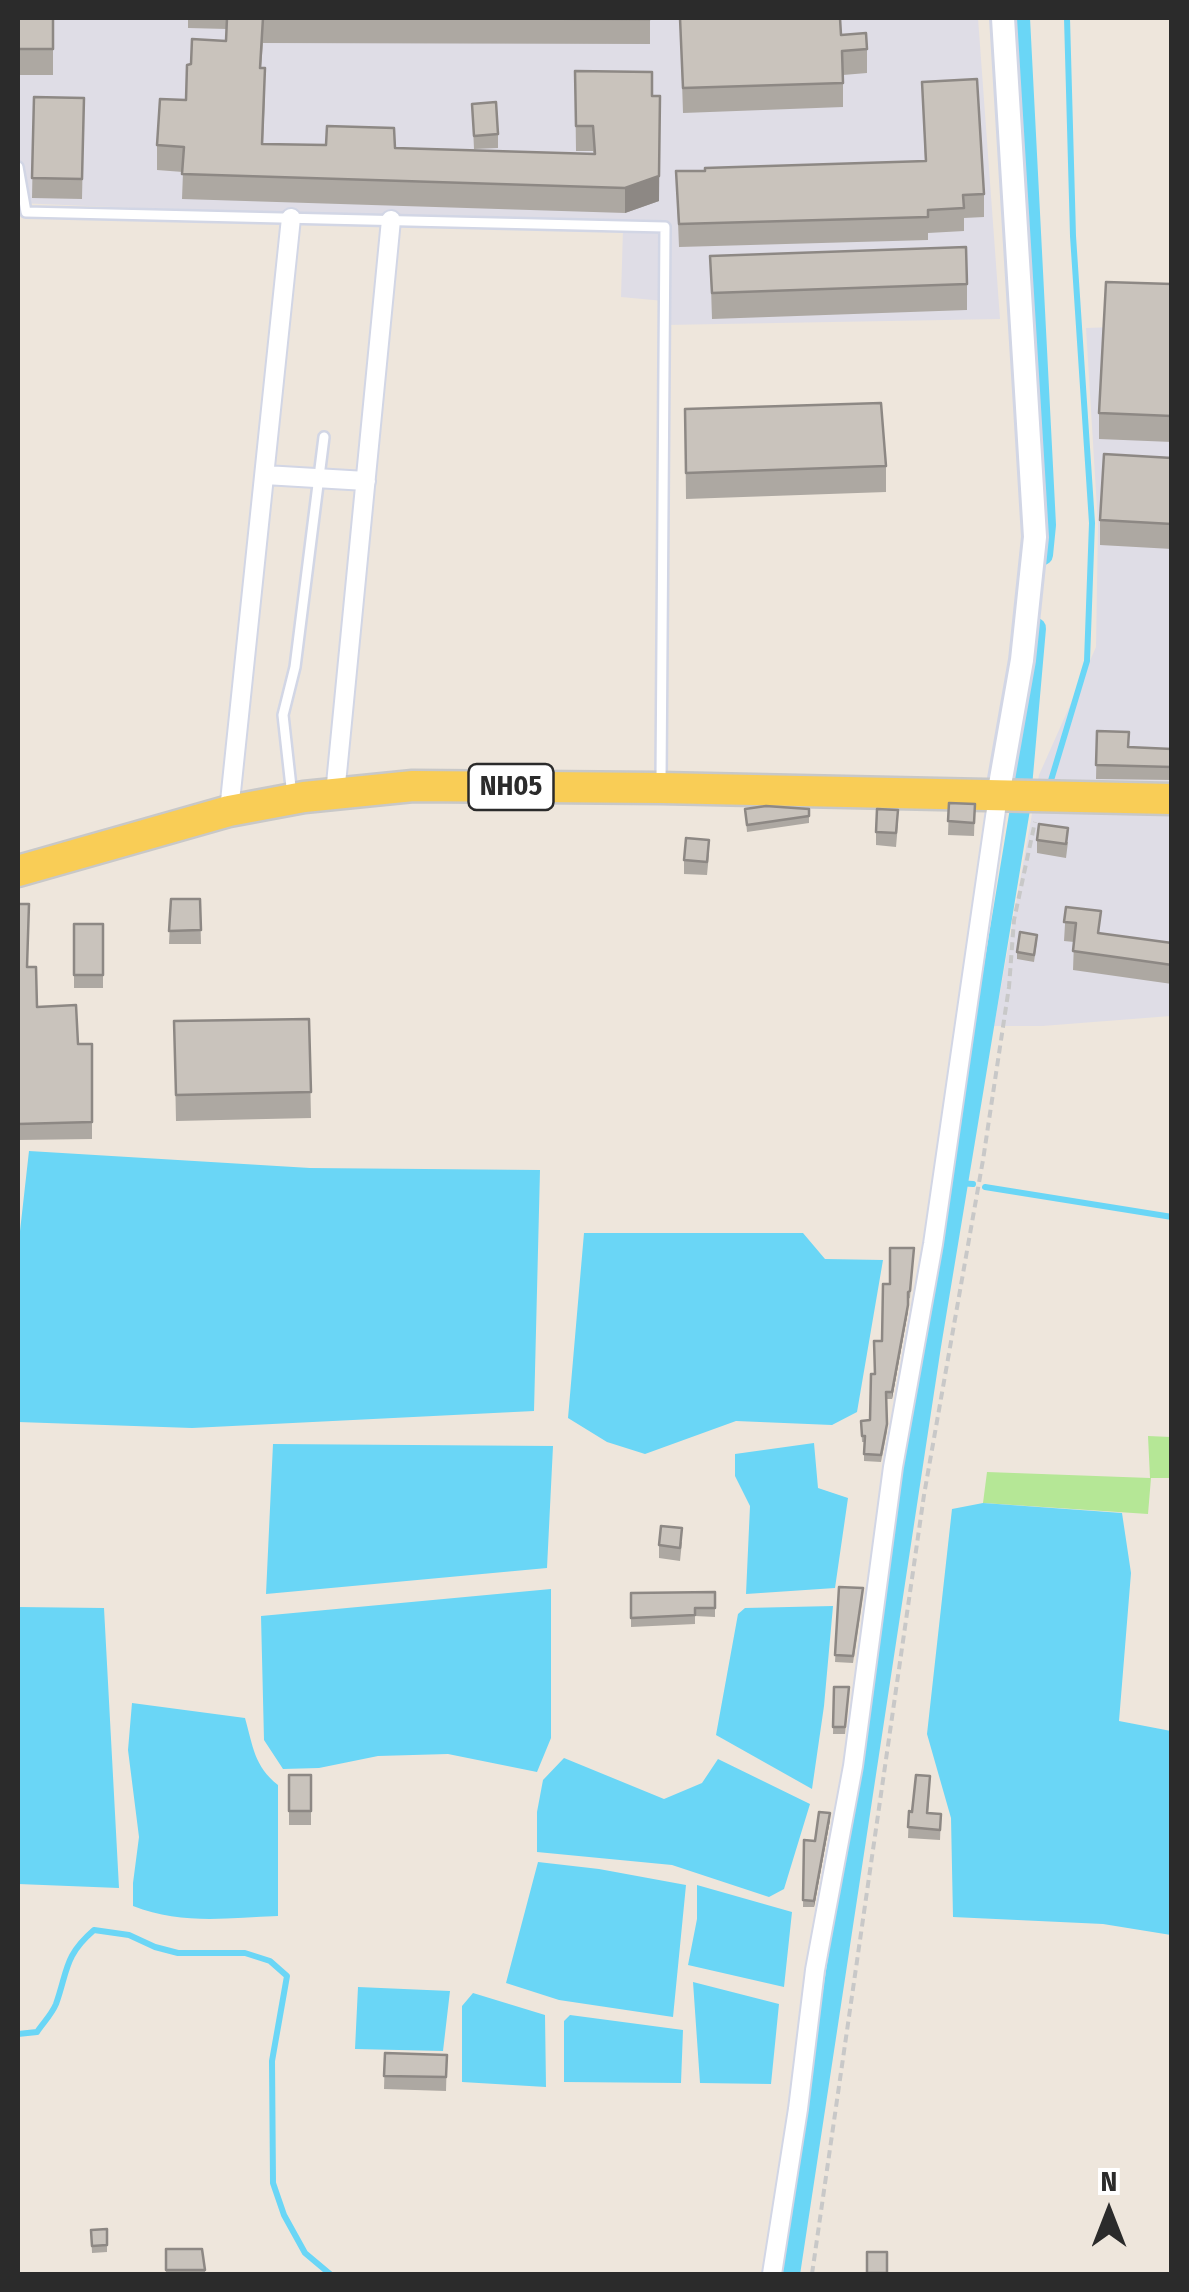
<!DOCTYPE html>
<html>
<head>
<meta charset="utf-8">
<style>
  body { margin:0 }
  #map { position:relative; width:1189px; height:2292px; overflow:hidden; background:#eee6dc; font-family:"Fira Sans Condensed",sans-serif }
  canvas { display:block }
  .frame { position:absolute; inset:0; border:20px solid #2b2b2b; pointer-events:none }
  .north { position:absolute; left:1059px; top:2162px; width:100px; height:100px; -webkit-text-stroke:8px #fff; paint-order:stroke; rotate:0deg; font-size:28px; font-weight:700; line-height:40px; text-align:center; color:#2b2b2b }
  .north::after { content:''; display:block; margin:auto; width:35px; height:45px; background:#2b2b2b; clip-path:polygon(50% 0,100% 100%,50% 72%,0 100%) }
</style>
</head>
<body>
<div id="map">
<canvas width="1189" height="2292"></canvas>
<div class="frame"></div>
<div class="north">N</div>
</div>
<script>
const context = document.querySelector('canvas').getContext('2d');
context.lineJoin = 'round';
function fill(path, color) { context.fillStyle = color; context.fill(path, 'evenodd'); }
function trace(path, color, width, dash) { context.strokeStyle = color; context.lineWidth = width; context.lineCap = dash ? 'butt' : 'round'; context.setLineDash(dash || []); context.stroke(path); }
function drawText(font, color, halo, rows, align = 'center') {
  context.font = font + ' "Fira Sans Condensed",sans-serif'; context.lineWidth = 9; context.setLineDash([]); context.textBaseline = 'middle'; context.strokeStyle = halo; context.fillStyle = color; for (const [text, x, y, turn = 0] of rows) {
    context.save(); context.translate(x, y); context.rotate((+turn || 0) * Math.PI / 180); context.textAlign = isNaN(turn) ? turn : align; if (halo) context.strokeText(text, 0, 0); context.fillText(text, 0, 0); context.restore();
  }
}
const industrial = new Path2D(`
  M18,18h960l22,301 -335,6 -1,-24 -43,-4 2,-68 -605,-26z
  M1171,325v691l-129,10h-48l45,-251 57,-128 2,-122 -12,-197z`);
const green = new Path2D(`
  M1148,1436l23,1v41h-20l-3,36 -165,-11 4,-31 163,6z`);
const water = new Path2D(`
  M29,1151l281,17 230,2 -6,241 -342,17 -174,-6v-190l2,-1z
  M584,1233h219l22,26 58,1 -26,152 -25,13 -96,-4 -91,33 -38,-12 -39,-24z
  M814,1443l4,45 30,10 -13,90 -89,6 4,-88 -15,-30v-22z
  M273,1444l280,2 -6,122 -281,26z
  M983,1503l139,10 9,60 -12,148 52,10v204l-68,-11 -150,-7 -2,-99 -24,-84 25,-225z
  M551,1589v149l-14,34 -89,-18 -70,2 -59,12 -36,1 -19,-29 -3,-124z
  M833,1606l-9,100 -12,83 -96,-54 22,-121 7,-6z
  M18,1607l86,1 15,280 -101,-4z
  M132,1703l113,15c8,28 9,48 33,67v131c-51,2 -97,9 -145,-10v-23l6,-46 -11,-87z
  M564,1758l100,41 38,-16 16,-24 92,45 -26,85 -15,8 -97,-32 -135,-13v-40l6,-32z
  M538,1862l61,7 87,16 -13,132 -114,-17 -53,-17z
  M697,1885l95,27 -8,75 -96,-22 9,-46z
  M693,1982l86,22 -8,80 -71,-1z
  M358,1987l92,4 -7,60 -88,-2z
  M473,1993l72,22 1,72 -84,-5v-76z
  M570,2015l113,15 -2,53 -117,-1v-61z`);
const stream = new Path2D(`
  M1049,787l38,-126 5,-138 -19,-287 -6,-218
  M958,1183l15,1
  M985,1187l187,30
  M18,2034l19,-2c6,-9 15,-18 19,-28 12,-34 8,-48 38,-74l35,5 26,12 23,6h67l25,8 17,15 -15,85 1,122 11,32 21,38 25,21`);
const canal = new Path2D(`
  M1020,18l26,507 -3,30
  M790,2274l141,-928 89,-537 16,-181`);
const path = new Path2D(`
  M812,2274l112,-779 59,-335 26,-173 5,-67 21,-98`);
const service = new Path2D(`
  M18,167l8,45 639,15 -4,553
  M292,796l-9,-81 12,-48 29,-230`);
const minor = new Path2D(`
  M265,475l101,6
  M335,794l56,-574
  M229,811l62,-593
  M772,2274l26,-165 17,-139 38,-204 40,-299 40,-223 65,-448`);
const tertiary = new Path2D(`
  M998,796l24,-136 13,-123 -32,-519`);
const primary = new Path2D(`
  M18,871l211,-60 75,-14 109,-11 248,2 511,11`);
const wall = new Path2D(`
  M18,18h35v57h-35z
  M188,18h462v26l-387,-1 -2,25 4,25 -2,51 331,10 -1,-3h-17l-1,-80 77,25 7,105 -34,12 -443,-14 1,-27 -26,-2v-25l29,-45 5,-36 35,-23 1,-12 -39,-1z
  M680,18l161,17 26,14v24l-24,2v32l-160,6z
  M922,82l62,112v23l-20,1v13l-36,2v7l-249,7 -3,-76h29l220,-10z
  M34,97l50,1 -2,101 -50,-1z
  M472,104l26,30v14l-24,1z
  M710,256l257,28v26l-255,9z
  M1172,284v158l-73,-3v-26z
  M685,409l201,57v26l-200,7z
  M1172,458v91l-72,-4v-25z
  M1097,731l32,16 43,2v31l-76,-1z
  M949,803l26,1 -1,32 -26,-1z
  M745,809h64v14l-62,9z
  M898,824l-2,23 -20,-2v-13z
  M1037,840l31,2 -2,16 -29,-5z
  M709,854l-2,21 -23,-1v-14z
  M171,899h29l1,45h-32z
  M18,904l10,63 9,40 41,37h14v95l-74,1z
  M1066,907l34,26 72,10v41l-99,-14 1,-28 -10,-1z
  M74,924h29v64h-29z
  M1037,941l-3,21 -17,-3v-7z
  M309,1019l2,99 -135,3 -2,-100z
  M914,1248l-4,50 -2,1v12l-16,88h-6l1,32 -6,31 -17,-1v-19h-2l-1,-21 9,-1 4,-46 8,-33 8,-57z
  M682,1542l-2,19 -21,-3v-13z
  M839,1587l24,8 -10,68 -18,-1z
  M715,1592v25l-20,-1v8l-64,3v-34z
  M834,1687l15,7 -4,40h-12z
  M289,1775h22v50h-22z
  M930,1787l-2,26 13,1 -1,26 -32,-2 1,-27 3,1z
  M830,1820l-16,87h-11l1,-67 11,1z
  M385,2053l62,2 -1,36 -62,-2z
  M107,2229v23l-15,1 -1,-23z
  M166,2249l39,21v4h-39z`);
const shadedWall = new Path2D(`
  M660,96l-1,105 -34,12v-25z
  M908,1305v6l-16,88v-7z
  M830,1813v7l-16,87v-6z`);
const building = new Path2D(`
  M18,18h35v31h-35z
  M227,18h423v1l-387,-1 -3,50h5l-3,76 64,1 1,-19 67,2 1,20 200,6 -2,-28h-17l-1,-55 77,1v24h8l-1,80 -34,12 -443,-14 2,-27 -27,-2 3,-46 26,1 1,-35 4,-1 1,-25 34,2z
  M680,18h160l1,17 25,-2 1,16 -25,2 1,32 -160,5z
  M977,79l7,115 -21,1 1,13 -36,2v7l-249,7 -3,-53h29v-3l221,-7 -4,-79z
  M34,97l50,1 -2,81 -50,-1z
  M496,102l2,32 -24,2 -2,-32z
  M966,247l1,37 -255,9 -2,-37z
  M1106,282l66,2v132l-73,-3z
  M881,403l5,63 -200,7 -1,-64z
  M1104,454l68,4v66l-72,-4z
  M1097,731l32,1 -1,15 44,2v18l-76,-2z
  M949,803l26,1 -1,19 -26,-2z
  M766,806l43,3v7l-62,9 -2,-16z
  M877,809l21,1 -2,23 -20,-1z
  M1039,824l29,4 -2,16 -29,-4z
  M686,838l23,2 -2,22 -23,-2z
  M171,899h29l1,31 -32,1z
  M18,904h11l-2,63h9l1,40 39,-2 2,39h14v78l-74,2z
  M1066,907l35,4 -3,22 74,10v22l-99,-14 3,-28 -12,-1z
  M74,924h29v51h-29z
  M1020,932l17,3 -3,20 -17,-3z
  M309,1019l2,73 -135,3 -2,-74z
  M890,1248h24l-4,43 -2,1v13l-16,87h-6l1,32 -6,31 -17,-1 1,-18h-3l-1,-15 9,-1 1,-46h4l-1,-33h8l1,-57h7z
  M661,1526l21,2 -2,20 -21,-3z
  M839,1587l24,1 -10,68 -18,-1z
  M715,1592v16h-20v7l-64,3v-25z
  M834,1687h15l-4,40h-12z
  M289,1775h22v36h-22z
  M916,1775l14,1 -3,37 14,1 -1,16 -32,-3 1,-16 3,1z
  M819,1812l11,1 -16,88 -11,-1 1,-60 11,1z
  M385,2053l62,2 -1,22 -62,-1z
  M107,2229v16l-15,1 -1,-16z
  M166,2249h36l3,21h-39z
  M867,2252h20v21h-20z`);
const shields = [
  [511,787,85]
];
const shieldNames = [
  ["NH05",511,787]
];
fill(industrial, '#dfdde6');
fill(green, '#b5e796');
fill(water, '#6ad6f6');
trace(stream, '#6ad6f6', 6);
trace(canal, '#6ad6f6', 20);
trace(service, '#d2d6e5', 14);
trace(minor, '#d2d6e5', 22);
trace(tertiary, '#d2d6e5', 28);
trace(primary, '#c8c8c8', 35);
trace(path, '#c8c8c8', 4, [8, 5]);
trace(service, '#fff', 9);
trace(minor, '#fff', 18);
trace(tertiary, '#fff', 22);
trace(primary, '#f9cd56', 30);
fill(wall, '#ada8a2');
fill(shadedWall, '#8d8884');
fill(building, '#c9c3bc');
trace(building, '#8d8884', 2.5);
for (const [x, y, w] of shields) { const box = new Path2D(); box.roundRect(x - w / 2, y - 23, w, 46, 8); context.fillStyle = '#fff'; context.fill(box); trace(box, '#2b2b2b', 2.5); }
drawText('bold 28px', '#2b2b2b', null, shieldNames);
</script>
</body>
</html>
